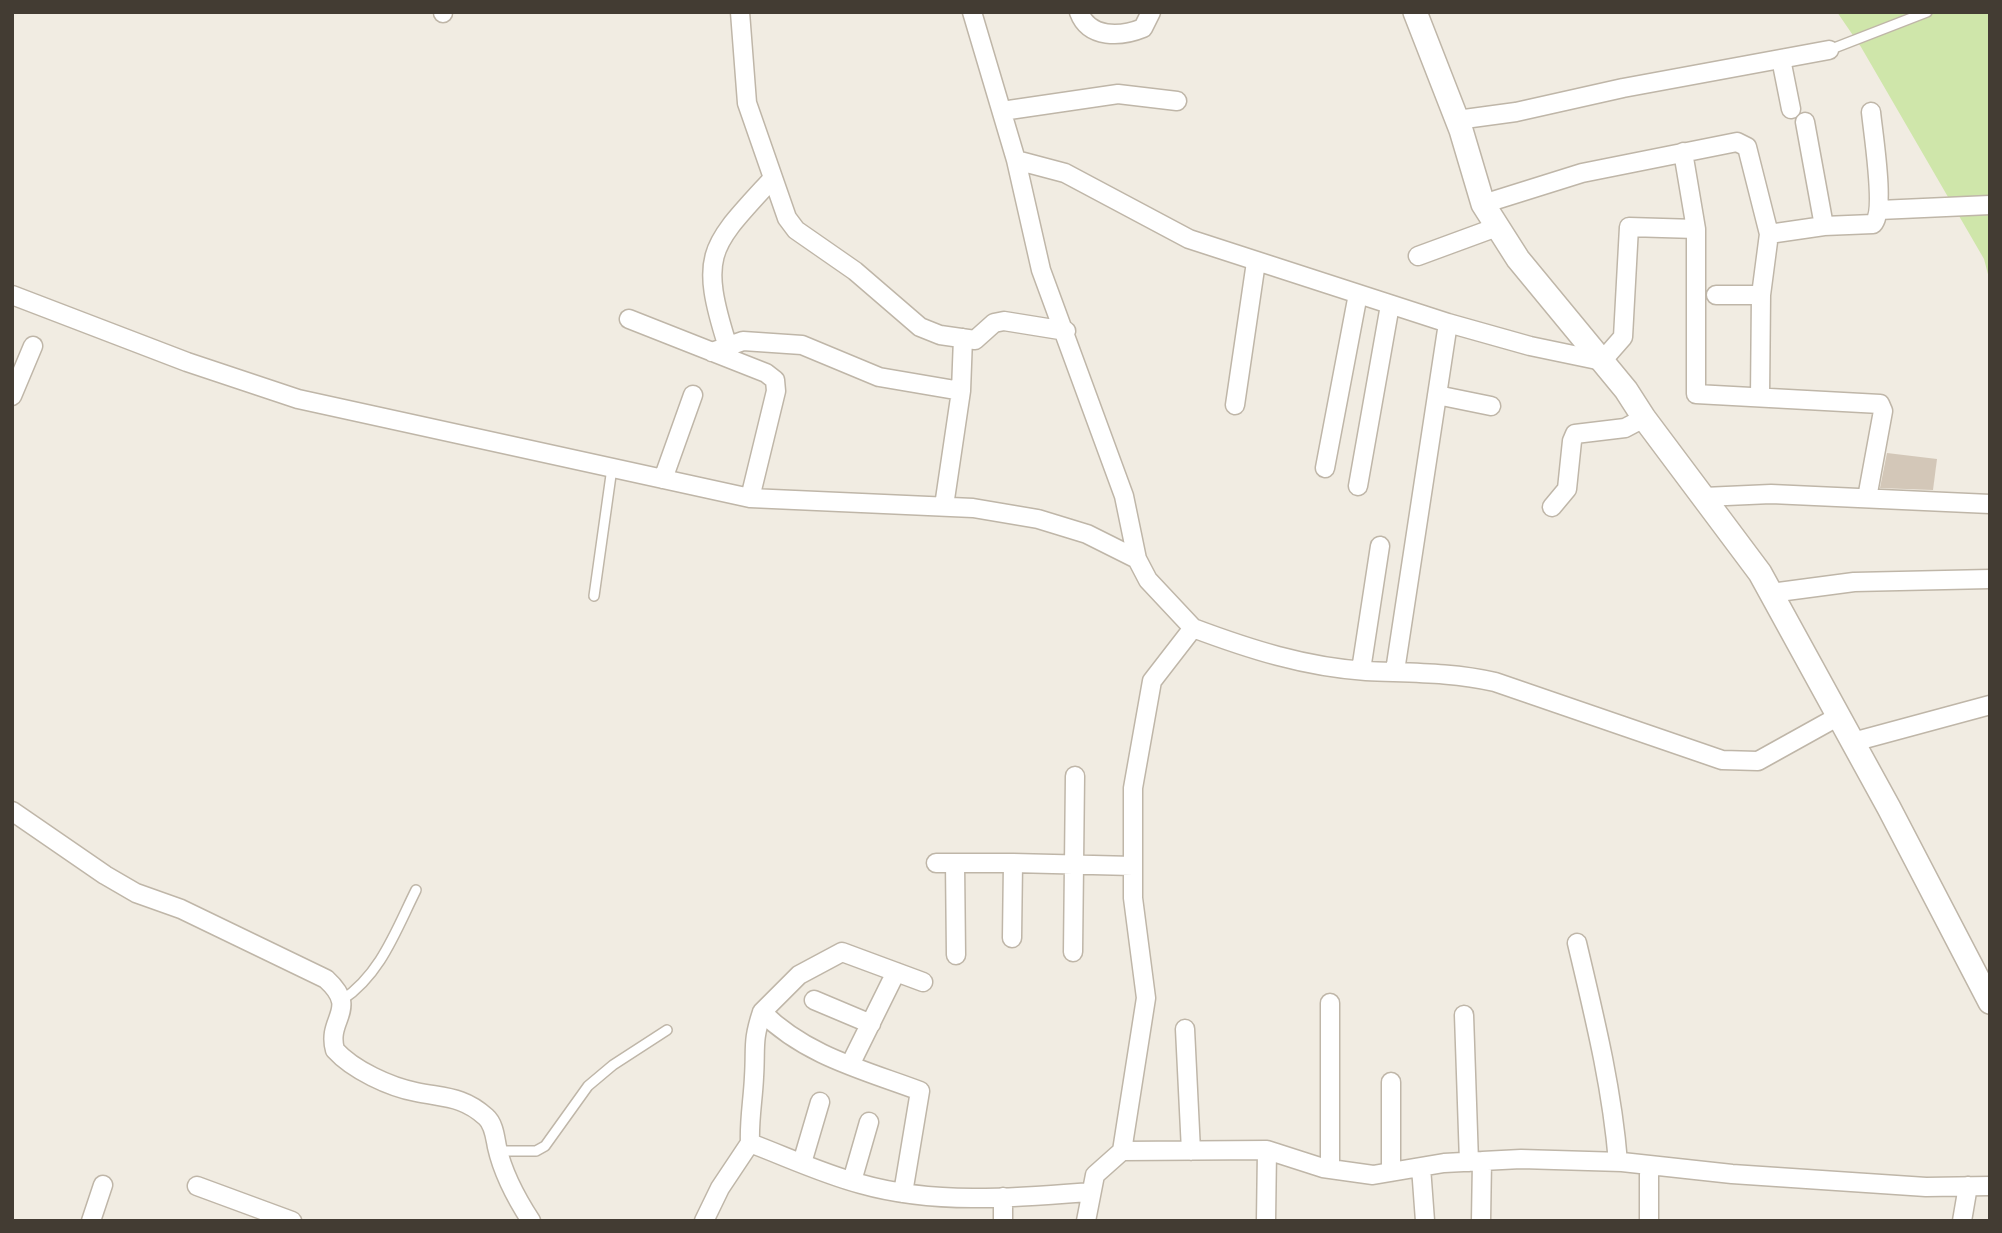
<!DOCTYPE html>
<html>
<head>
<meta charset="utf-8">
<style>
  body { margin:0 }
  #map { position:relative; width:2002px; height:1233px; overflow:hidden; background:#f1ece2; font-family:"PT Sans",sans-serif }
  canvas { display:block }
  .frame { position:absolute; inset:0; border:14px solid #433c33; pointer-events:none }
</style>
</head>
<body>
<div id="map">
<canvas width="2002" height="1233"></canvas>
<div class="frame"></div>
</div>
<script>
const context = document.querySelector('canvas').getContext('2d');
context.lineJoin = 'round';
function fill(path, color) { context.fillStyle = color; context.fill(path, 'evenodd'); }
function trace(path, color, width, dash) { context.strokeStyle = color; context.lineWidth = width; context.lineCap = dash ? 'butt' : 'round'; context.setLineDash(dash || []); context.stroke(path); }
const green = new Path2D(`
  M1837,12h153v270l-6,-23 -123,-212z`);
const building = new Path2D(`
  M1887,453l50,6 -4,31 -53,-2z`);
const service = new Path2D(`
  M1829,50l98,-38
  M594,596l18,-128
  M342,1000c39,-26 54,-70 74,-110
  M498,1151h38l9,-5 43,-60 25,-21 54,-35`);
const minor = new Path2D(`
  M740,12l7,91 40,115 9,12 59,41 65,56 20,8 35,5 19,-17 10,-2 62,10
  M1079,12c10,27 42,25 64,16l8,-16
  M443,13v-1
  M1781,59l10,50
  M1002,111l116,-17 59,7
  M1457,120l59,-8 107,-24 206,-38
  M1805,122l19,104
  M1683,152l13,77v165l184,10 3,7 -16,87
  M1016,160l49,13 124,66 259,84 82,23 72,15 21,-24 6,-110 67,2
  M1483,204l99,-31 155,-31 10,5 22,87 55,-8 49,-2c13,-12 0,-91 -2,-112
  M1879,210l111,-5
  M1418,256l79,-29
  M12,295l175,67 111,37 452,99 223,10 65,11 49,15 50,25 -13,-63 -83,-226 -25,-110 -44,-148
  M1716,295h45
  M629,319l137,54 9,7 1,11 -26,107
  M727,344c-29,-92 -16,-98 46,-166
  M712,352l31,-11 59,4 77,32 82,14
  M1437,395l54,11
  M12,396l21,-50
  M1760,397l1,-102 8,-61
  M1235,405l21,-143
  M1325,468l33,-174
  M663,479l30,-84
  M1358,486l32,-181
  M1704,497l67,-3 219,10
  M944,506l17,-115 2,-53
  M1552,507l15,-18 5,-48 3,-7 50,-6 19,-10
  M1771,593l83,-11 136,-3
  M1193,628c56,21 112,39 173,43 43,2 86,1 129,11l227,78 36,1 81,-45
  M1361,670l19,-124
  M1395,671l53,-348
  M1853,742l137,-37
  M12,811l93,64 31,18 45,16 145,70c34,31 0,39 9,71 18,20 55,37 81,42 28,6 47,4 70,25 8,7 9,20 11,30 6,27 19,51 34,74
  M936,863h77
  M955,863l1,92
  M1012,938l1,-75 120,3
  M1577,943c17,72 35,144 41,219
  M1073,952l2,-176
  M814,1000l57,24
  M762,1012l37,-37 43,-23 81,30
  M1464,1015l5,147
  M1185,1029l6,122
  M850,1065l46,-93
  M1391,1082v90
  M750,1143c-1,-23 3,-43 4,-66 2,-30 -2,-35 8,-65 44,44 102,58 158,79l-17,102
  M1122,1151l24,-153 -13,-100v-110l19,-107 41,-53 -45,-48 -11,-21
  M802,1163l18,-61
  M1649,1165v56
  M1421,1167l4,54
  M1330,1169v-166
  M852,1181l17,-59
  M197,1186l95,35
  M1003,1197v24
  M91,1221l12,-36
  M704,1221l16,-33 30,-45c37,14 73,31 111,41 74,21 154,14 229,8
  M1086,1221l9,-46 27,-24 145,-1 56,18 50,7 71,-12 77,-4 101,3 110,12 194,13 64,-1
  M1266,1221l1,-71
  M1481,1221l1,-60
  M1962,1221l6,-35`);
const tertiary = new Path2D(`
  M1415,12l46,118 22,74 35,55 108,131 18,28 116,155 129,235 101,194`);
fill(green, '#cfe6aa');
fill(building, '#d3c7b8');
trace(service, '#bfb6a8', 12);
trace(minor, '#bfb6a8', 21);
trace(tertiary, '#bfb6a8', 26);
trace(service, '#fff', 9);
trace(minor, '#fff', 18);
trace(tertiary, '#fff', 23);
</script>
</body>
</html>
